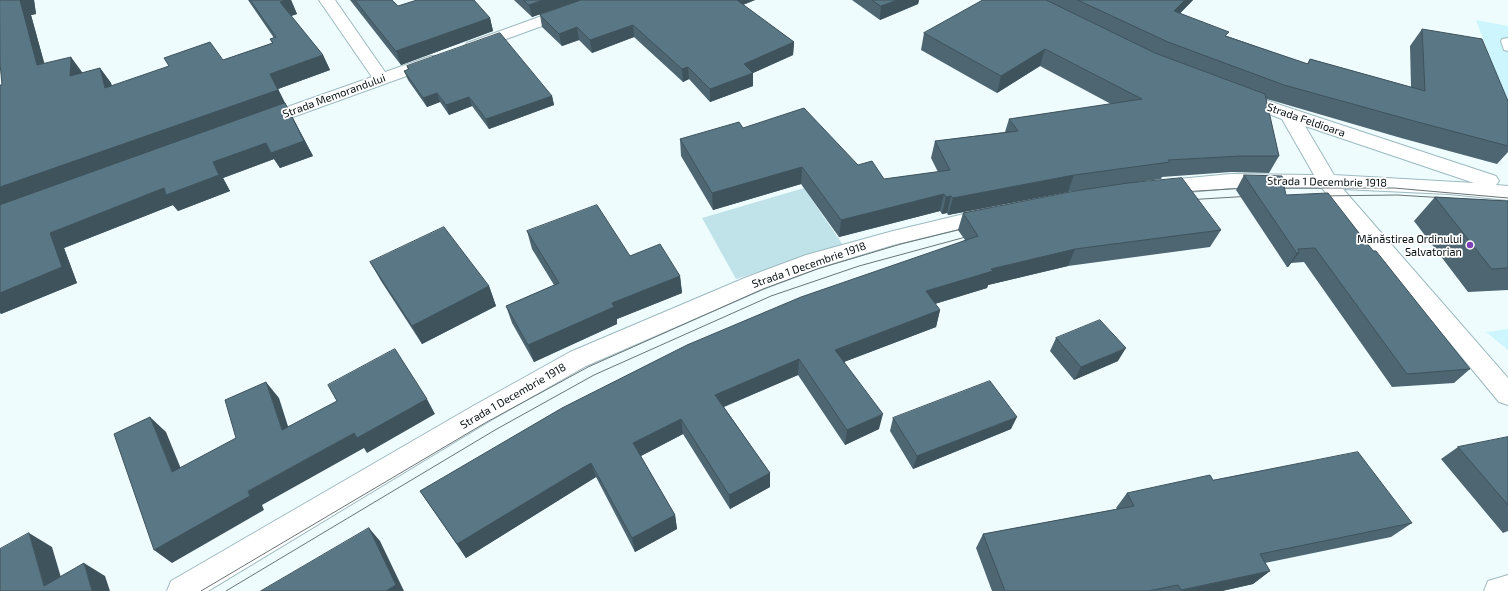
<!DOCTYPE html>
<html>
<head>
<meta charset="utf-8">
<style>
  body { margin:0 }
  canvas { display:block; background:#effcfe }
</style>
</head>
<body>
<canvas width="1508" height="591"></canvas>
<script>
const context = document.querySelector('canvas').getContext('2d');
context.lineJoin = 'round';
function fill(path, color) { context.fillStyle = color; context.fill(path, 'evenodd'); }
function trace(path, color, width, dash) { context.strokeStyle = color; context.lineWidth = width; context.lineCap = dash ? 'butt' : 'round'; context.setLineDash(dash || []); context.stroke(path); }
function drawText(font, color, halo, rows, align = 'center') {
  context.font = font + ' "Exo 2",sans-serif'; context.lineWidth = 3.5; context.setLineDash([]); context.textBaseline = 'middle'; context.strokeStyle = halo; context.fillStyle = color; for (const [text, x, y, turn = 0] of rows) {
    context.save(); context.translate(x, y); context.rotate((+turn || 0) * Math.PI / 180); context.textAlign = isNaN(turn) ? turn : align; if (halo) context.strokeText(text, 0, 0); context.fillText(text, 0, 0); context.restore();
  }
}
const built = new Path2D(`
  M1476,20l32,6v79z
  M1508,329v21l-22,-18z`);
const green = new Path2D(`
  M804,188l39,57 -107,34 -34,-61z`);
const lane = new Path2D(`
  M1508,38v13l-4,-1 -3,-9 1,-2z`);
const street = new Path2D(`
  M319,0h16l50,72 46,-16 6,1 2,4 -2,4 -169,61 -6,2 -6,-2 -3,-4 3,-4 116,-41z
  M586,0h22l-3,3 -126,46 -6,2 -6,-2 -2,-3 2,-3z
  M1241,92l255,84 3,5 -3,4 12,1v14l-59,-6 -106,-5 165,189v27l-9,-3 -177,-214h-91l-74,7 -7,-2 -3,-5 3,-5 7,-2 74,-7 83,1 -32,-56 -47,-18 -3,-4 3,-4zM1305,126l169,57 -140,-8z
  M989,208l7,2 3,5 -3,5 -103,25 -72,22 -58,22 -177,77 -95,54 -283,171h-41l4,-10 302,-175 97,-54 177,-75 59,-22 87,-24z
  M1508,575v16h-24l4,-10z`);
const tram = new Path2D(`
  M1272,188h122l114,10
  M1181,192l67,-4
  M1320,196l77,-1 49,3
  M1186,200l66,-4
  M201,591l284,-168 103,-56 175,-78 54,-20 84,-25 69,-17
  M226,591l269,-161 99,-55 177,-79 88,-30 114,-31`);
const wall = new Path2D(`
  M0,0h34l2,14 -5,1 13,48 38,9v1l18,-5 11,15 1,3 111,-26 49,-17 -2,-4 4,-1 -26,-38h43l6,14 -6,2 32,39 7,15 -52,19 8,16 27,51 -33,12 -6,-9 -51,19 7,13 -52,20 -5,-6 -109,43 13,35 -76,31 1,-229z
  M350,0h42l6,6 92,12 3,13 -92,34z
  M514,0h67l-49,17z
  M581,0h174l-12,5 51,37 -1,13 -40,18v13l-43,16 -21,-23 -6,3 -49,-45 -42,16 -13,-13 -17,6 -20,-19 -2,-12z
  M852,0h67l-1,4 -38,16z
  M983,0h210l-13,13 47,23 80,28 3,-5 101,28 -1,-41 12,-17 86,76v47l-11,12 -96,-26 -127,-37 -8,-2 13,57 -10,17 -38,-1 -69,5 -1,2 -23,3 83,48 -11,17 -142,19 -80,19 -1,3 -52,16 5,6 -4,17 -92,35 35,67 -34,16 -47,-70 -74,32 46,66v14l-40,22 -47,-75 -42,22 34,59 2,14 -42,23 -39,-75 -130,81 -46,-67 545,-251 -7,-10 5,-17 150,-27 -45,6 -120,23 -1,-2 -5,1 -2,-3 -101,26 -38,-53 -88,26 -32,-54 -1,-17 63,-11 115,37 26,14 54,-7 -7,-14 4,-17 70,-9 4,-13 102,-15 -71,-38 -43,27 -76,-43 3,-17z
  M407,66l145,30 2,9 -65,24 -17,-23 -23,9 -9,-13 -13,5 -19,-27 -4,-9 4,-1z
  M1244,175l42,20 87,56 97,118 -16,14 -62,4 -88,-125 -13,1 -3,4h-1l-51,-77z
  M1435,197l73,4v89l-40,2 -54,-71z
  M527,231l103,25 50,20 2,17 -65,26v5l-83,38 -22,-39 -6,-17 48,-21 -22,-36z
  M370,262l119,24 7,20 -74,38 -41,-63z
  M1056,338l62,23 -44,19 -24,-29z
  M893,418l118,11 -98,40 -23,-38z
  M1508,437v94l-5,2 -62,-74 17,-12z
  M1127,493l285,30 -21,14 -126,26 5,8 -17,13 -31,7h-230l-16,-43 7,-14 134,-25 -1,-1z`);
const shadedWall = new Path2D(`
  M20,0h14l2,14 -5,1 18,65 -12,-15z
  M287,0h4l6,14 -9,3 -8,-15z
  M543,0h38l-49,17 -3,-12z
  M732,0h23l-23,9z
  M898,0h21l-1,4 -38,16 1,-14z
  M1185,0h8l-26,27 7,-16z
  M490,18l3,13 -92,34 -5,-14z
  M633,25l1,12 -42,16 -2,-13z
  M577,27l2,13 -17,6 -3,-12z
  M794,42l-1,13 -49,22v-13z
  M1045,49l-5,17 -43,27 4,-17z
  M323,55l7,15 -52,19 8,16 27,51 -33,12 -6,-9 -51,19 7,13 -52,20 -5,-6 -109,43 13,35 -76,31 -1,-1v-20l50,-60 163,-71 73,-57 -286,102v-20l270,-113z
  M71,57l11,15v20l-12,-16z
  M688,67l1,12 -6,3 -1,-13z
  M100,68l11,15 5,21 -11,-16z
  M753,73v13l-43,16v-13z
  M437,93l3,9 -13,5 -4,-9z
  M552,96l2,9 -65,24 -3,-10z
  M469,97l3,9 -23,9 -3,-10z
  M802,167l-1,17 -88,26 -1,-17z
  M1074,175l-6,17 -120,23 5,-17z
  M944,194l-4,17 -101,26 2,-17z
  M951,196l-4,17 -5,1 4,-17z
  M1075,249l-7,17 -80,19 -1,3 -66,20 5,-17 65,-22z
  M1297,253h2l-11,14h-1z
  M680,276l2,17 -65,26v5l-83,38 -6,-17 84,-42z
  M489,286l7,20 -74,38 -10,-18z
  M940,310l-4,17 -103,39 2,-16z
  M1126,348l-8,13 -44,19 7,-13z
  M799,359l-1,16 -82,35 -1,-15z
  M266,382l13,16 15,47 -12,-15z
  M427,399l8,15 -68,39 -3,-5 -102,57 2,5 -92,53 -18,-13 94,-59 106,-58z
  M883,414l-4,15 -34,16 2,-15z
  M150,417l16,15 22,54 -16,-14z
  M1017,417l-6,12 -98,40 4,-13z
  M681,419l2,15 -46,24 -4,-15z
  M591,463l5,14 -130,81 -9,-14z
  M770,473v14l-40,22 -1,-14z
  M675,515l2,14 -42,23 -3,-14z
  M369,528l11,13 24,50h-18z
  M29,533l23,14 13,44 -21,-5z
  M84,563l21,13 5,15h-18z
  M1270,571l-17,13 -31,7h-42z`);
const building = new Path2D(`
  M0,0h21h-1l17,65 34,-8 -1,19 30,-8 5,20 64,-22 -5,-8 46,-16 13,18 50,-17 -3,-4 6,-2 -26,-37h37l-7,2 43,53 -53,19 8,16 -278,97v-102h2l-2,-22z
  M355,0h37l6,6 19,-6h57l16,18 -94,33z
  M524,0h19l-14,5z
  M581,0h156l57,42 -50,22 9,9 -43,16 -22,-22 -6,2 -49,-44 -43,15 -13,-13 -18,7 -19,-19z
  M872,0h26l-17,6z
  M983,0h63l109,53 110,41 14,62h-38l-73,4 2,2 -96,13 -121,23 -2,-2 -5,1 -2,-3 -103,26 -39,-53 -90,26 -32,-54 59,-17 4,6 61,-20 54,57 14,-4 12,18 66,-9 -15,-29 83,-10 -9,-12 133,-20 -97,-50 -44,27 -77,-43z
  M1078,0h107l-11,11 55,21 -4,4 83,28 2,-5 115,32 -3,-62 60,10 26,62v45l-94,-25 -130,-36 -116,-43z
  M500,33l52,63 -66,23 -17,-22 -23,8 -9,-12 -14,5 -19,-27 5,-2 -2,-3z
  M285,103l19,38 -33,12 -5,-10 -53,19 6,13 -53,20 -2,-7 -114,45 12,34 -62,26v-88z
  M1244,175l38,1 4,19 42,-2 45,58h3l94,118 -63,5 -92,-126 -17,1 1,4h-2z
  M1182,178l39,52 -146,19 -84,20 2,2 -67,20 14,19 -105,40 48,64 -36,16 -48,-71 -84,36 55,78 -41,22 -48,-76 -48,24 42,72 -43,23 -41,-75 -134,81 -37,-53 142,-83 125,-63 114,-48 177,-61 -15,-23 112,-22 53,-8z
  M1435,197l73,4v67l-16,1z
  M597,205l33,51 30,-12 20,32 -68,27 2,4 -86,38 -22,-39 53,-23 -32,-52z
  M444,227l45,59 -77,40 -42,-64z
  M1100,320l26,28 -45,19 -25,-29z
  M395,349l32,50 -70,39 -3,-5 -106,58 2,5 -96,54 -40,-116 36,-17 22,55 64,-34 -11,-38 41,-18 16,48 55,-29 -9,-16z
  M990,381l27,36 -100,39 -24,-38z
  M1508,437v68l-50,-58z
  M1358,452l54,71 -152,31 10,17 -89,19 -3,-5 -30,6h-143l-22,-57 151,-28 -7,-13 83,-18 3,5z
  M369,528l27,57 -10,6h-125z
  M29,533l15,53 40,-23 8,28h-92v-42z`);
const markers = [
  [1470,245,4,"#7e41b6"]
];
const streetNames = [
  ["Strada Memorandului",334,96,-20],
  ["Strada Feldioara",1306,120,19],
  ["Strada 1 Decembrie 1918",1327,182,1],
  ["Strada 1 Decembrie 1918",809,265,-19],
  ["Strada 1 Decembrie 1918",513,396,-30]
];
const poiNames = [
  ["Mănăstirea Ordinului",1462,239],
  ["Salvatorian",1462,252]
];
fill(built, '#ccf5fd');
fill(green, '#c0e3ea');
trace(lane, '#9cbac0', 2);
trace(street, '#9cbac0', 2);
fill(lane, '#fff');
fill(street, '#fff');
trace(tram, '#697476', 1);
fill(wall, '#4d6672');
fill(shadedWall, '#3f535d');
fill(building, '#5a7785');
trace(building, '#3f535d', 1);
for (const [x, y, r, color] of markers) { const dot = new Path2D(); dot.arc(x, y, r, 0, 2 * Math.PI); context.fillStyle = color; context.fill(dot); trace(dot, '#fff', 1.5); }
drawText('11px', '#050f11', '#fff', streetNames);
drawText('11px', '#050f11', '#fff', poiNames, 'right');
</script>
</body>
</html>
